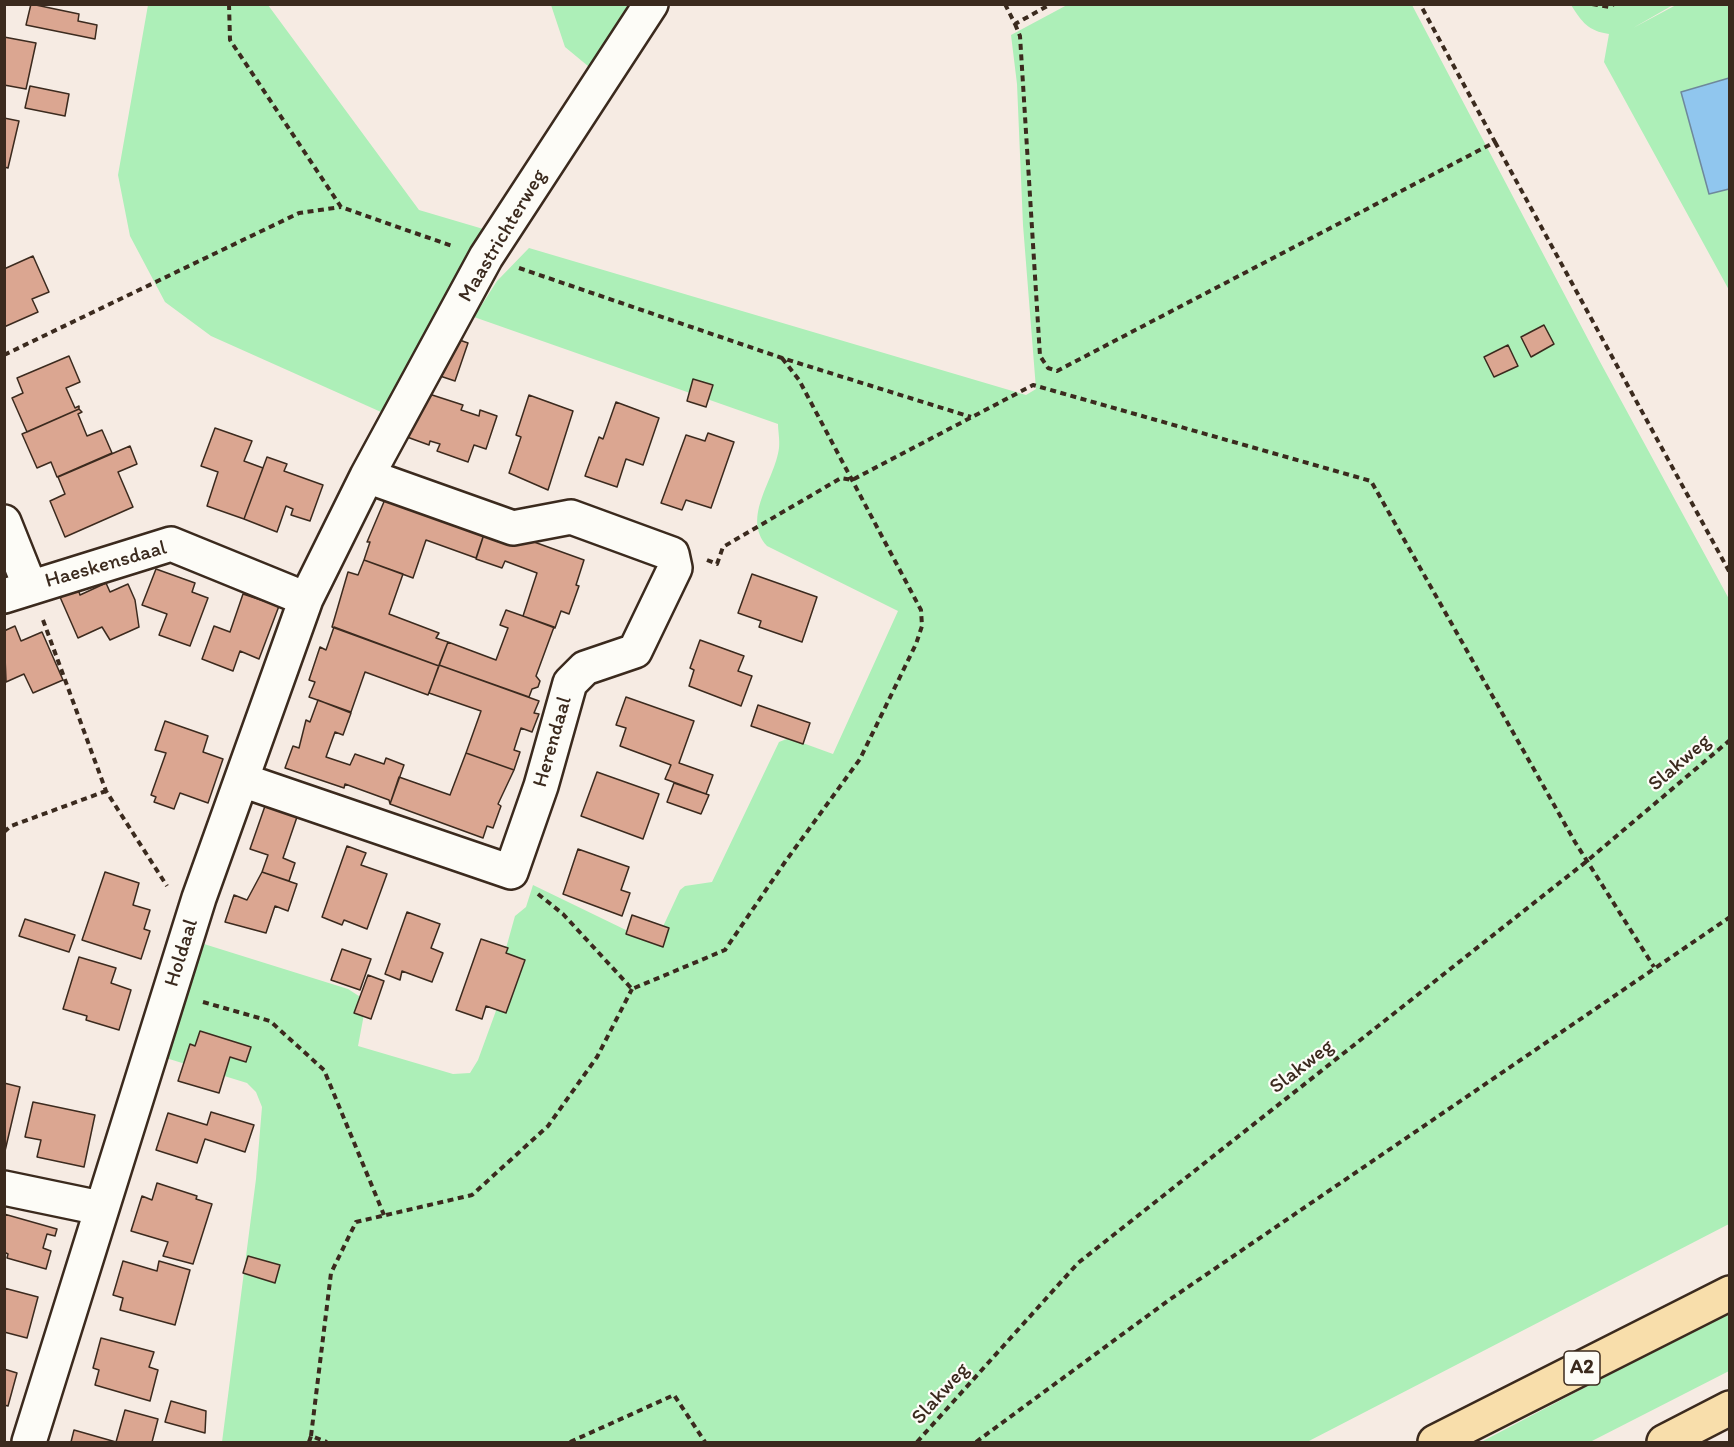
<!DOCTYPE html>
<html>
<head>
<meta charset="utf-8">
<style>
  body { margin:0 }
  #map { position:relative; width:1734px; height:1447px; overflow:hidden; background:#f6ebe3; font-family:Itim,sans-serif }
  canvas { display:block }
  .frame { position:absolute; inset:0; border:6px solid #3b2a1e; pointer-events:none }
</style>
</head>
<body>
<div id="map">
<canvas width="1734" height="1447"></canvas>
<div class="frame"></div>
</div>
<script>
const context = document.querySelector('canvas').getContext('2d');
context.lineJoin = 'round';
function fill(path, color) { context.fillStyle = color; context.fill(path, 'evenodd'); }
function trace(path, color, width, dash) { context.strokeStyle = color; context.lineWidth = width; context.lineCap = dash ? 'butt' : 'round'; context.setLineDash(dash || []); context.stroke(path); }
function drawText(font, color, halo, rows, align = 'center') {
  context.font = font + ' Itim,sans-serif'; context.lineWidth = 4.5; context.setLineDash([]); context.textBaseline = 'middle'; context.strokeStyle = halo; context.fillStyle = color; for (const [text, x, y, turn = 0] of rows) {
    context.save(); context.translate(x, y); context.rotate((+turn || 0) * Math.PI / 180); context.textAlign = isNaN(turn) ? turn : align; if (halo) context.strokeText(text, 0, 0); context.fillText(text, 0, 0); context.restore();
  }
}
const green = new Path2D(`
  M148,5h120l151,205 71,21 -109,181 -170,-76 -46,-34 -35,-66 -12,-61z
  M551,5h86l-43,66 -29,-24z
  M1067,5h345l187,355 130,239v625l-422,218h-1085l34,-263 6,-72 -6,-15 -9,-9 -81,-25 38,-114 144,45 14,9 3,11 -7,37 95,28 17,-1 8,-13 23,-63 2,-38 12,-43 11,-9 7,-22 97,47 30,1 20,-43 5,-4 27,-4 67,-140 10,-4 44,16 65,-143 -131,-65c-26,-29 8,-66 12,-98 1,-8 -1,-17 -1,-24l-304,-107 23,-36 32,-33 497,147 10,-6 -13,-164 -6,-141 -6,-49z
  M1571,5h102l-40,23 43,-23h53v73l-48,14 28,102 20,-5v101l-125,-228 5,-28c-21,-3 -27,-12 -38,-29z
  M1729,1312v59l-139,71h-109z`);
const water = new Path2D(`
  M1729,78v111l-20,5 -28,-102z`);
const building = new Path2D(`
  M31,4l48,10 -1,7 19,4 -2,14 -69,-14z
  M4,37l32,6 -10,46 -22,-4z
  M30,86l39,8 -4,22 -40,-8z
  M4,118l15,3 -11,47 -4,-1z
  M33,256l16,36 -17,7 6,13 -34,15v-58z
  M1544,325l10,19 -23,13 -10,-20z
  M451,337l17,6 -13,38 -21,-7z
  M1508,345l10,21 -24,11 -10,-20z
  M69,356l11,26 -14,6 9,20 4,-2v3l-52,23 -15,-34 11,-5 -6,-15z
  M693,379l20,6 -7,22 -19,-6z
  M423,392l40,13 -2,5 18,6 1,-6 17,6 -11,33 -12,-4 -6,17 -31,-11 3,-7 -10,-3 -1,4 -22,-8z
  M529,395l44,16 -25,79 -39,-17 12,-36 -5,-2z
  M616,402l43,16 -16,47 -17,-6 -9,28 -32,-11 14,-39 4,2z
  M79,409l3,3 -4,2 9,22 15,-6 10,23 -55,24 -6,-15 -14,6 -15,-34z
  M215,428l37,13 -8,20 19,7 -19,51 -37,-13 11,-34 -17,-6z
  M708,433l26,9 -23,66 -25,-8 -4,10 -21,-7 25,-68 19,6z
  M130,446l7,18 -19,8 15,35 -68,30 -15,-36 15,-7 -7,-17z
  M267,457l20,7 -3,7 39,14 -13,36 -19,-6 2,-6 -7,-3 -9,26 -33,-13z
  M386,497l101,28 -11,33 -50,-18 -13,38 -49,-18 6,-18h-3z
  M487,525l97,35 -8,25 3,1 -10,28 -8,-3 -6,17 -32,-12 14,-43 -32,-12 -3,7 -26,-9z
  M364,560l39,14 -14,40 50,19 -3,5 12,4 -9,24 -107,-39 16,-55 10,3z
  M156,569l39,14 -3,9 16,6 -18,48 -31,-11 8,-21 -25,-9z
  M752,574l65,23 -15,45 -43,-15 2,-6 -23,-8z
  M106,583l4,9 18,-8 7,16 4,27 -29,13 -8,-13 -24,11 -18,-41 18,-8 2,6z
  M243,594l36,12 -20,53 -19,-8 -7,20 -31,-12 12,-33 16,6z
  M506,610l48,17 -18,49 4,5 -2,6 -6,2 -3,8 -90,-32 9,-23 48,18 12,-32 -8,-3z
  M15,626l6,15 21,-9 21,48 -30,13 -9,-19 -18,8 -2,-51z
  M334,627l105,39 -11,29 -63,-23 -14,40 -42,-15 6,-15 -6,-2 11,-33 6,3z
  M700,640l44,16 -6,15 14,5 -11,30 -52,-20 5,-16 -4,-2z
  M439,665l100,36 -5,12 5,1 -7,18 -11,-4 -7,22 6,2 -6,18 -48,-17 15,-42 -52,-18z
  M626,697l68,24 -15,42 34,12 -7,19 -41,-15 6,-14 -51,-19 6,-18 -10,-3z
  M318,700l33,13 -8,22 -8,-3 -9,25 24,8 5,-11 29,10 2,-6 18,7 -14,39 -1,-4 -44,-16 -1,4 -59,-20 8,-22 6,2 7,-28 4,2z
  M758,705l52,18 -7,21 -52,-18z
  M165,721l43,15 -5,16 20,7 -15,44 -28,-10 -6,16 -20,-7 2,-5 -5,-2 15,-42 -11,-3z
  M466,753l48,17 -16,34 3,2 -8,22 -6,-2 -4,12 -93,-34 9,-27 51,18z
  M597,772l62,22 -16,45 -62,-23z
  M674,783l35,12 -8,19 -34,-12z
  M265,806l32,11 -14,41 12,5 -6,18 -27,-9 6,-17 -18,-6z
  M347,846l19,7 -5,12 26,9 -20,55 -23,-9 -2,5 -20,-8z
  M578,849l51,18 -8,23 9,3 -8,23 -59,-22z
  M105,872l34,11 -6,22 17,5 -6,19 6,2 -9,28 -59,-19z
  M262,872l35,12 -9,27 -13,-5 -9,27 -41,-11 9,-27 13,5z
  M407,912l33,12 -9,24 12,5 -11,29 -30,-11 -2,9 -15,-6z
  M632,915l37,13 -6,19 -37,-13z
  M25,919l50,16 -6,17 -50,-16z
  M481,939l27,9 -2,5 19,7 -19,53 -20,-7 -4,13 -26,-9z
  M342,949l29,10 -11,31 -29,-10z
  M79,957l37,11 -5,15 20,7 -12,40 -33,-10 1,-4 -24,-7z
  M368,975l16,6 -13,38 -17,-6z
  M200,1031l51,16 -5,15 -16,-5 -11,36 -41,-12 12,-37 5,2z
  M4,1083l16,4 -15,64h-1z
  M33,1102l62,13 -11,52 -47,-10 4,-17 -16,-3z
  M211,1112l43,13 -9,27 -40,-13 -8,24 -41,-13 12,-37 39,12z
  M157,1183l40,13 -1,3 16,5 -19,60 -30,-8 5,-14 -37,-11 11,-35 10,4z
  M4,1214l53,15 -2,7 -8,-2 -4,14 8,3 -5,18 -39,-11 1,-4 -4,-2z
  M248,1256l32,9 -5,18 -32,-10z
  M123,1261l34,10 2,-10 31,9 -15,55 -55,-15 3,-12 -10,-3z
  M4,1288l34,9 -11,41 -23,-6z
  M101,1338l53,14 -5,15 9,3 -8,31 -55,-16 4,-15 -6,-2z
  M4,1369l13,4 -9,33 -4,-1z
  M171,1401l35,10 -1,22 -40,-11z
  M125,1410l33,9 -6,23h-81l3,-12 42,12z`);
const path = new Path2D(`
  M229,4l1,36 111,167 111,39
  M1005,4l10,20 36,-20
  M1592,4l17,3 5,-3
  M1015,24l5,12 20,320 8,12 9,3 438,-229 -75,-138
  M1495,142l235,431
  M519,268l263,90 189,59
  M4,355l295,-142 42,-6
  M707,560l10,4 6,-17 118,-69 11,2 181,-95 338,96 204,361 79,125
  M43,620l63,171 61,95
  M4,832l7,-6 95,-35
  M538,894l25,20 69,75 93,-39 60,-88 75,-103 56,-115 6,-18 -1,-16 -122,-230 -17,-22
  M203,1002l67,19 54,49 60,145
  M311,1436l20,-163 25,-51 116,-27 76,-69 49,-69 35,-68
  M309,1442l2,-6 16,6
  M570,1442l104,-47 31,47
  M917,1442l161,-179 509,-402 143,-121
  M976,1442l193,-142 561,-383`);
const minor = new Path2D(`
  M4,522l26,65
  M4,596l167,-52 135,55
  M242,780l269,92 30,-86 29,-103 15,-15 50,-17 40,-83 -3,-14 -101,-37 -58,11 -146,-52
  M4,1188l96,20
  M29,1442l170,-544 107,-299 61,-123 119,-219 165,-253`);
const motorway = new Path2D(`
  M1435,1442l295,-149
  M1664,1442l66,-34`);
const shields = [
  [1582,1368,36]
];
const shieldNames = [
  ["A2",1582,1368]
];
const streetNames = [
  ["Maastrichterweg",503,236,-59],
  ["Haeskensdaal",106,565,-16],
  ["Herendaal",553,742,-74],
  ["Slakweg",1680,763,-41],
  ["Holdaal",182,953,-73],
  ["Slakweg",1302,1067,-38],
  ["Slakweg",941,1394,-48]
];
fill(green, '#adefb8');
fill(water, '#90c6ee');
trace(water, '#6e889b', 1.5);
fill(building, '#dba691');
trace(building, '#3b2a1e', 1.5);
trace(minor, '#3b2a1e', 38);
trace(motorway, '#3b2a1e', 38);
trace(path, '#3b2a1e', 4, [6, 4.5]);
trace(minor, '#fdfcf7', 33);
trace(motorway, '#f8deab', 33);
for (const [x, y, w] of shields) { const box = new Path2D(); box.roundRect(x - w / 2, y - 17, w, 34, 4.5); context.fillStyle = '#fdfcf7'; context.fill(box); trace(box, '#3b2a1e', 1.5); }
drawText('bold 20px', '#3b2a1e', null, shieldNames);
drawText('21px', '#3b2a1e', '#fdfcf7', streetNames);
</script>
</body>
</html>
